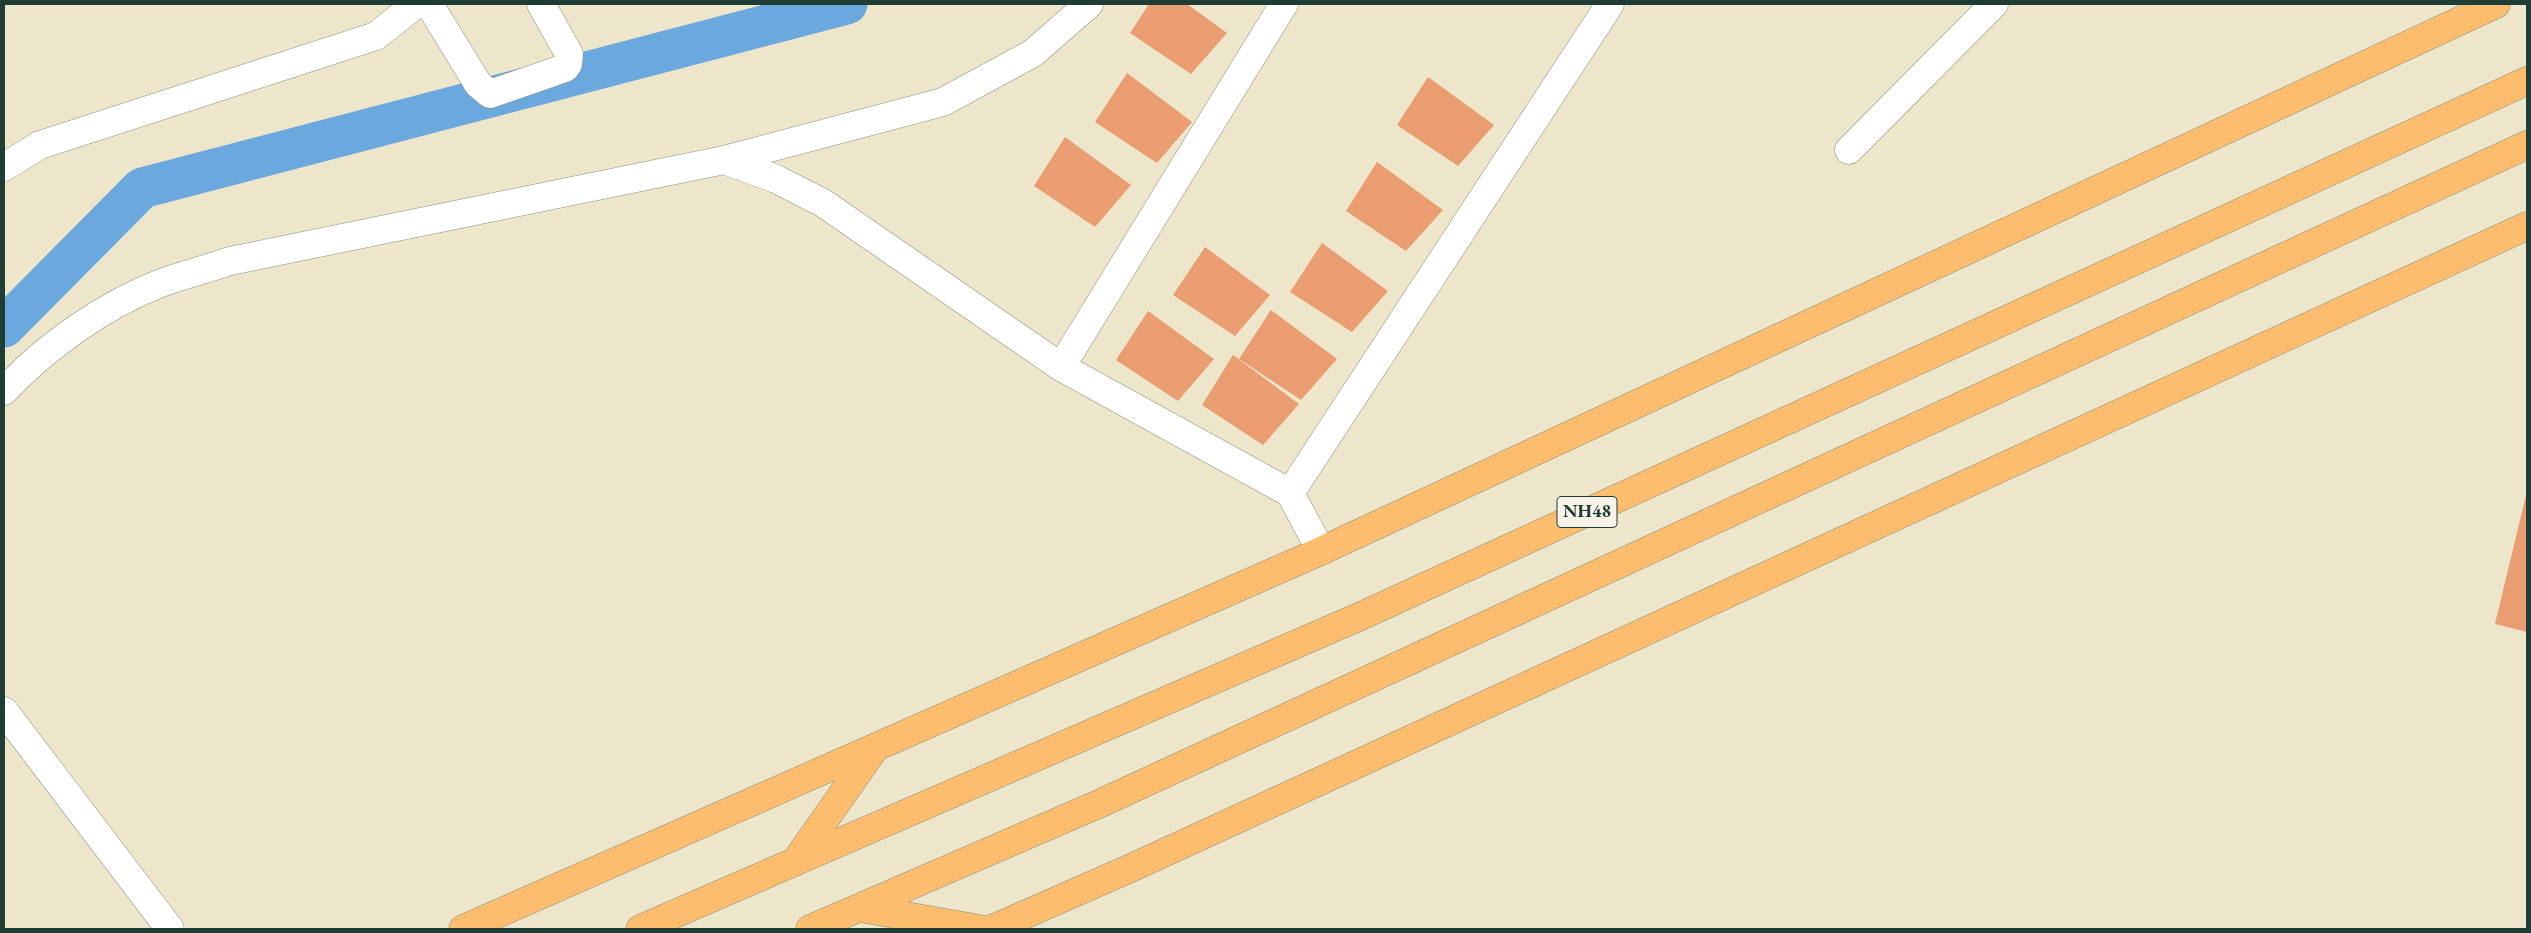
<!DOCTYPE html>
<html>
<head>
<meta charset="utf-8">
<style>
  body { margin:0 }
  #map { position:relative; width:2531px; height:933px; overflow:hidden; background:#ede6ca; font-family:"EB Garamond",serif }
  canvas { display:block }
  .frame { position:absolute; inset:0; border:5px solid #1f3d34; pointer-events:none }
</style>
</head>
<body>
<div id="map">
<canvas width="2531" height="933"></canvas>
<div class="frame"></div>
</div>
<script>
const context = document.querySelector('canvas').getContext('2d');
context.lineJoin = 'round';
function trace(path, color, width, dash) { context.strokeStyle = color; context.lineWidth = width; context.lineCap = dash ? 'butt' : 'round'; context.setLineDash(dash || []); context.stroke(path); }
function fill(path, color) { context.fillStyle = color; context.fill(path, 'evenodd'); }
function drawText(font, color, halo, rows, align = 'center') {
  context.font = font + ' "EB Garamond",serif'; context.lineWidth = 4.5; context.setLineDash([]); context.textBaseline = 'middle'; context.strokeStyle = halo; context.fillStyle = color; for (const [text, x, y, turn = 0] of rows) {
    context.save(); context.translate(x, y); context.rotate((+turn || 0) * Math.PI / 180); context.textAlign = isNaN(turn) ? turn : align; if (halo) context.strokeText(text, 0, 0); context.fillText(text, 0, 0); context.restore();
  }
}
const canal = new Path2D(`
  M4,327l138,-139 705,-184`);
const building = new Path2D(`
  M1149,4h38l40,29 -36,41 -61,-41z
  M1127,73l65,49 -35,41 -62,-41z
  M1428,77l66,48 -36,41 -61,-41z
  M1065,137l66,48 -36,42 -61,-41z
  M1377,162l66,48 -37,41 -60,-40z
  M1322,243l66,48 -36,41 -62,-40z
  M1205,247l65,48 -35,41 -62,-41z
  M1271,310l66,49 -36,41 -62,-41z
  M1148,311l66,48 -36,42 -62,-41z
  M1233,355l66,49 -36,41 -61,-40z
  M2527,491v141l-32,-8z`);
const minor = new Path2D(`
  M429,4l49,80 12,10 75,-26 3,-4 1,-10 -28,-50
  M1849,150l145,-146
  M724,160l219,-58 90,-49 56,-49
  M4,167l36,-22 336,-109 40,-32
  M1061,367l223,-363
  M4,391c41,-44 100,-86 157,-108 22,-8 46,-14 69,-22l494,-101 52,19 47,24 238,164 229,126 31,58
  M1290,493l320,-489
  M4,711l166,218`);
const trunk = new Path2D(`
  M795,862l80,-114
  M860,908l120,21
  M463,929l858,-378 1175,-547
  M640,929l721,-313 1166,-535
  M810,929l291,-126 1426,-658
  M992,929l139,-61 1396,-642`);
const shields = [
  [1587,512,60]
];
const shieldNames = [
  ["NH48",1587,512]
];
trace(canal, '#6ba8dd', 41);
fill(building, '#e99d70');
trace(minor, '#86927f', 29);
trace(trunk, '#86927f', 29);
trace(minor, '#fff', 28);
trace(trunk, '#fcbd6f', 28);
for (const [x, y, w] of shields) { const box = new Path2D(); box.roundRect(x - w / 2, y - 15.5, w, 31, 4); context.fillStyle = '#f7f3e8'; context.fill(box); trace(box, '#1f3d34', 1); }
drawText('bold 18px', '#1f3d34', null, shieldNames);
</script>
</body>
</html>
